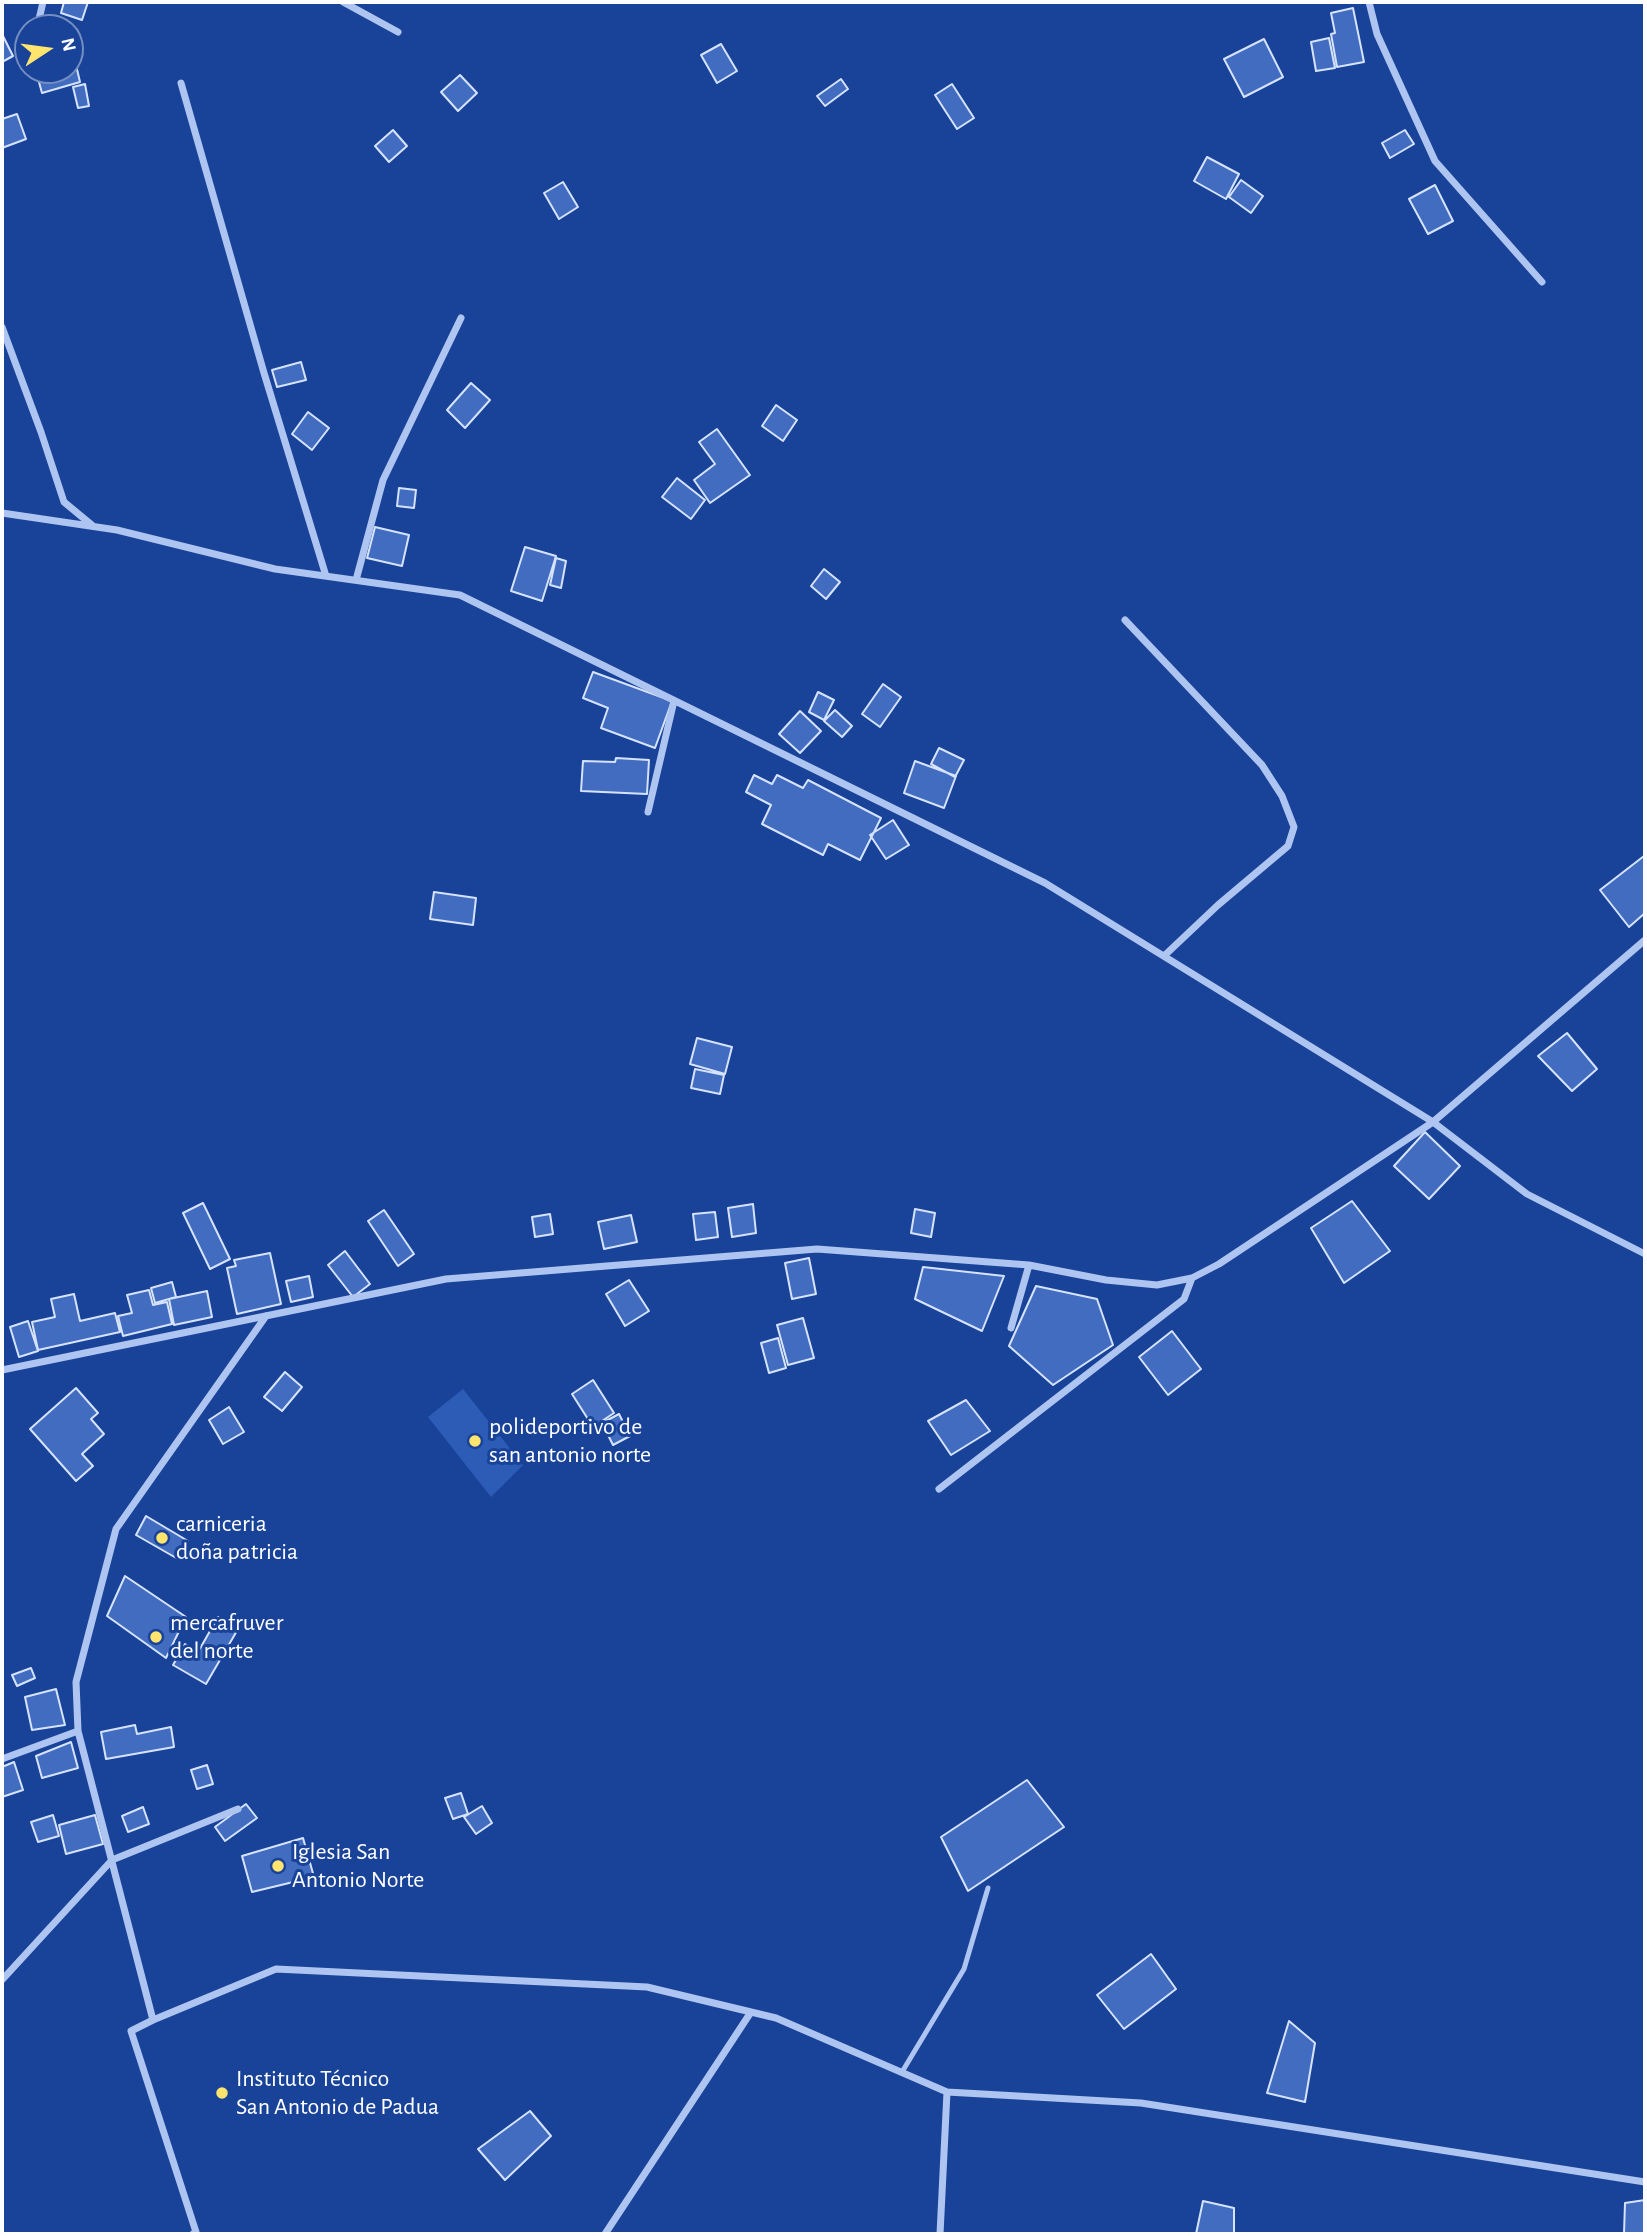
<!DOCTYPE html>
<html>
<head>
<meta charset="utf-8">
<style>
  body { margin:0 }
  #map { position:relative; width:1647px; height:2236px; overflow:hidden; background:#194399; font-family:"Alegreya Sans",sans-serif }
  canvas { display:block }
  .frame { position:absolute; inset:0; border:4px solid #fff; pointer-events:none }
  .north { position:absolute; left:14px; top:14px; width:70px; height:70px; box-sizing:border-box; background:#194399; border:2px solid #758ec2; border-radius:50%; rotate:77deg; font-size:19px; font-weight:700; line-height:28px; text-align:center; color:#fff }
  .north::after { content:''; display:block; margin:auto; width:24px; height:32px; background:#ffe56e; clip-path:polygon(50% 0,100% 100%,50% 72%,0 100%) }
</style>
</head>
<body>
<div id="map">
<canvas width="1647" height="2236"></canvas>
<div class="frame"></div>
<div class="north">N</div>
</div>
<script>
const context = document.querySelector('canvas').getContext('2d');
context.lineJoin = 'round';
function fill(path, color) { context.fillStyle = color; context.fill(path, 'evenodd'); }
function trace(path, color, width, dash) { context.strokeStyle = color; context.lineWidth = width; context.lineCap = dash ? 'butt' : 'round'; context.setLineDash(dash || []); context.stroke(path); }
function drawText(font, color, halo, rows, align = 'center') {
  context.font = font + ' "Alegreya Sans",sans-serif'; context.lineWidth = 6; context.setLineDash([]); context.textBaseline = 'middle'; context.strokeStyle = halo; context.fillStyle = color; for (const [text, x, y, turn = 0] of rows) {
    context.save(); context.translate(x, y); context.rotate((+turn || 0) * Math.PI / 180); context.textAlign = isNaN(turn) ? turn : align; if (halo) context.strokeText(text, 0, 0); context.fillText(text, 0, 0); context.restore();
  }
}
const green = new Path2D(`
  M463,1389l60,76 -32,32 -63,-80z`);
const building = new Path2D(`
  M64,2h24l-6,18 -21,-7z
  M1353,8l11,54 -27,5 -6,-33 4,-1 -4,-20z
  M2,34l11,22 -11,6z
  M1329,38l6,30 -19,3 -5,-29z
  M1264,39l19,38 -39,20 -20,-38z
  M22,43h6v21h-6z
  M721,44l16,27 -20,12 -16,-28z
  M76,65l4,17 -38,11 -5,-18 18,-5h15v-4z
  M460,75l17,18 -19,18 -17,-19z
  M841,79l7,10 -23,17 -8,-10z
  M85,84l4,22 -11,2 -5,-21z
  M952,84l22,34 -17,11 -22,-34z
  M17,114l9,25 -24,9v-29z
  M393,130l14,16 -18,16 -14,-16z
  M1405,130l9,14 -24,14 -8,-15z
  M1207,157l32,17 -13,25 -32,-18z
  M1241,180l22,16 -12,17 -22,-16z
  M563,182l15,25 -19,12 -15,-26z
  M1435,185l18,36 -25,13 -19,-35z
  M301,362l5,18 -29,7 -5,-17z
  M471,383l19,17 -25,28 -18,-18z
  M776,405l21,15 -14,21 -21,-15z
  M308,412l21,16 -17,22 -20,-16z
  M717,429l33,46 -40,28 -16,-23 21,-16 -16,-22z
  M677,478l28,22 -14,19 -29,-22z
  M399,488l17,2 -2,18 -17,-2z
  M375,527l34,8 -7,31 -35,-8z
  M525,547l31,9 -14,45 -31,-10z
  M556,558l10,3 -5,27 -11,-3z
  M824,569l16,13 -14,17 -15,-13z
  M593,672l79,29 -17,47 -54,-20 7,-20 -25,-10z
  M883,684l18,13 -21,30 -18,-13z
  M818,692l16,8 -10,20 -15,-8z
  M835,710l17,16 -10,11 -18,-16z
  M800,711l21,20 -21,22 -21,-19z
  M939,748l25,12 -9,17 -24,-13z
  M616,758l33,2 -2,34 -66,-3 2,-30 32,1z
  M915,761l41,15 -12,32 -40,-15z
  M754,775l18,9 5,-9 26,13 5,-8 73,38 -21,42 -32,-16 -5,11 -61,-31 9,-19 -25,-13z
  M893,820l16,25 -23,14 -16,-24z
  M1644,856l1,57 -16,14 -29,-37z
  M434,892l42,6 -3,27 -43,-6z
  M1567,1033l30,36 -25,22 -34,-35z
  M697,1038l35,9 -7,27 -35,-10z
  M695,1069l29,6 -4,19 -29,-6z
  M1425,1132l35,34 -31,33 -35,-33z
  M1352,1201l38,50 -46,32 -33,-55z
  M203,1203l27,56 -20,10 -27,-56z
  M753,1204l3,29 -24,4 -4,-29z
  M915,1209l20,4 -4,24 -20,-4z
  M384,1210l30,44 -16,12 -30,-45z
  M715,1212l3,25 -22,3 -3,-26z
  M550,1214l3,20 -18,3 -3,-20z
  M631,1215l6,27 -33,7 -6,-27z
  M345,1251l25,33 -17,13 -25,-32z
  M270,1253l11,51 -44,10 -10,-46 9,-2 -2,-6z
  M809,1258l7,36 -24,5 -7,-36z
  M923,1267l81,9 -22,55 -67,-32z
  M309,1276l4,21 -22,5 -5,-21z
  M629,1280l20,31 -24,15 -19,-32z
  M172,1282l4,15 -21,6 -4,-15z
  M1036,1286l61,13 16,46 -60,40 -44,-39z
  M149,1290l4,15 14,-3 5,22 -49,12 -5,-20 14,-3 -5,-18z
  M207,1291l5,26 -38,8 -5,-26z
  M74,1294l6,27 35,-8 5,19 -82,18 -6,-28 23,-5 -4,-18z
  M803,1318l11,40 -26,7 -11,-40z
  M28,1321l10,30 -19,6 -9,-30z
  M1172,1331l29,38 -33,26 -29,-38z
  M778,1338l8,30 -17,5 -8,-30z
  M285,1372l17,15 -20,24 -18,-14z
  M593,1380l21,33 -21,14 -21,-33z
  M76,1388l22,25 -7,6 13,15 -22,20 11,12 -17,15 -46,-52z
  M966,1400l24,31 -39,24 -23,-34z
  M229,1407l15,25 -21,12 -14,-24z
  M619,1414l11,22 -17,9 -11,-22z
  M146,1516l42,25 -10,18 -42,-24z
  M125,1576l61,41 -20,41 -59,-42z
  M218,1617l20,12 -32,55 -33,-19 12,-21 13,8z
  M31,1668l4,10 -18,8 -5,-11z
  M56,1689l9,36 -33,5 -7,-33z
  M135,1725l2,9 34,-7 3,20 -68,12 -5,-27z
  M71,1742l7,26 -36,10 -6,-22z
  M14,1762l9,28 -21,7v-30z
  M207,1765l6,19 -16,5 -6,-19z
  M1027,1780l37,47 -96,64 -27,-54z
  M461,1793l7,21 -15,5 -8,-21z
  M246,1804l11,14 -32,23 -10,-14z
  M482,1806l10,17 -16,11 -12,-17z
  M143,1807l6,17 -21,8 -6,-16z
  M53,1815l6,21 -21,6 -7,-20z
  M95,1815l8,29 -37,10 -7,-29z
  M303,1838l11,39 -62,15 -10,-36z
  M1151,1954l25,35 -52,40 -27,-34z
  M1289,2021l26,22 -10,59 -38,-9z
  M530,2111l21,25 -46,44 -27,-31z
  M1645,2200v34h-21l1,-31z
  M1203,2201l31,7v26h-38z`);
const service = new Path2D(`
  M902,2072l62,-103 24,-81`);
const minor = new Path2D(`
  M343,2l55,30
  M1369,2l8,32 58,127 107,121
  M37,28l6,-26
  M181,83l83,290 62,203
  M2,327l39,105 23,70 29,24
  M2,513l115,17 158,39 185,26 585,288 388,239 94,72 118,60
  M356,580l27,-100 78,-162
  M1125,620l137,145 20,31 12,31 -6,19 -70,59 -54,51
  M648,812l26,-111
  M1011,1328l18,-63
  M2,1370l444,-91 371,-30 212,16 77,15 51,5 35,-7 27,-14 214,-142 212,-182
  M939,1489l245,-190 8,-21
  M2,1759l76,-28
  M2,1980l110,-120 126,-51
  M153,2020l-75,-289 -2,-49 40,-153 150,-213
  M193,2234l3,-2 -65,-201 22,-11 123,-51 371,18 129,31 171,74 194,11 504,79
  M605,2234l146,-222
  M940,2234l7,-142`);
const markers = [
  [475,1441,7,"#ffe56e"],
  [162,1538,7,"#ffe56e"],
  [156,1637,7,"#ffe56e"],
  [278,1866,7,"#ffe56e"],
  [222,2093,7,"#ffe56e"]
];
const poiNames = [
  ["polideportivo de",489,1427],
  ["san antonio norte",489,1455],
  ["carniceria",176,1524],
  ["doña patricia",176,1552],
  ["mercafruver",170,1623],
  ["del norte",170,1651],
  ["Iglesia San",292,1852],
  ["Antonio Norte",292,1880],
  ["Instituto Técnico",236,2079],
  ["San Antonio de Padua",236,2107]
];
fill(green, '#2d5cb6');
fill(building, '#426cc0');
trace(building, '#d6e3fc', 2);
trace(service, '#afc5f1', 5);
trace(minor, '#afc5f1', 7);
for (const [x, y, r, color] of markers) { const dot = new Path2D(); dot.arc(x, y, r, 0, 2 * Math.PI); context.fillStyle = color; context.fill(dot); trace(dot, '#194399', 2.5); }
drawText('24px', '#fff', '#194399', poiNames, 'left');
</script>
</body>
</html>
